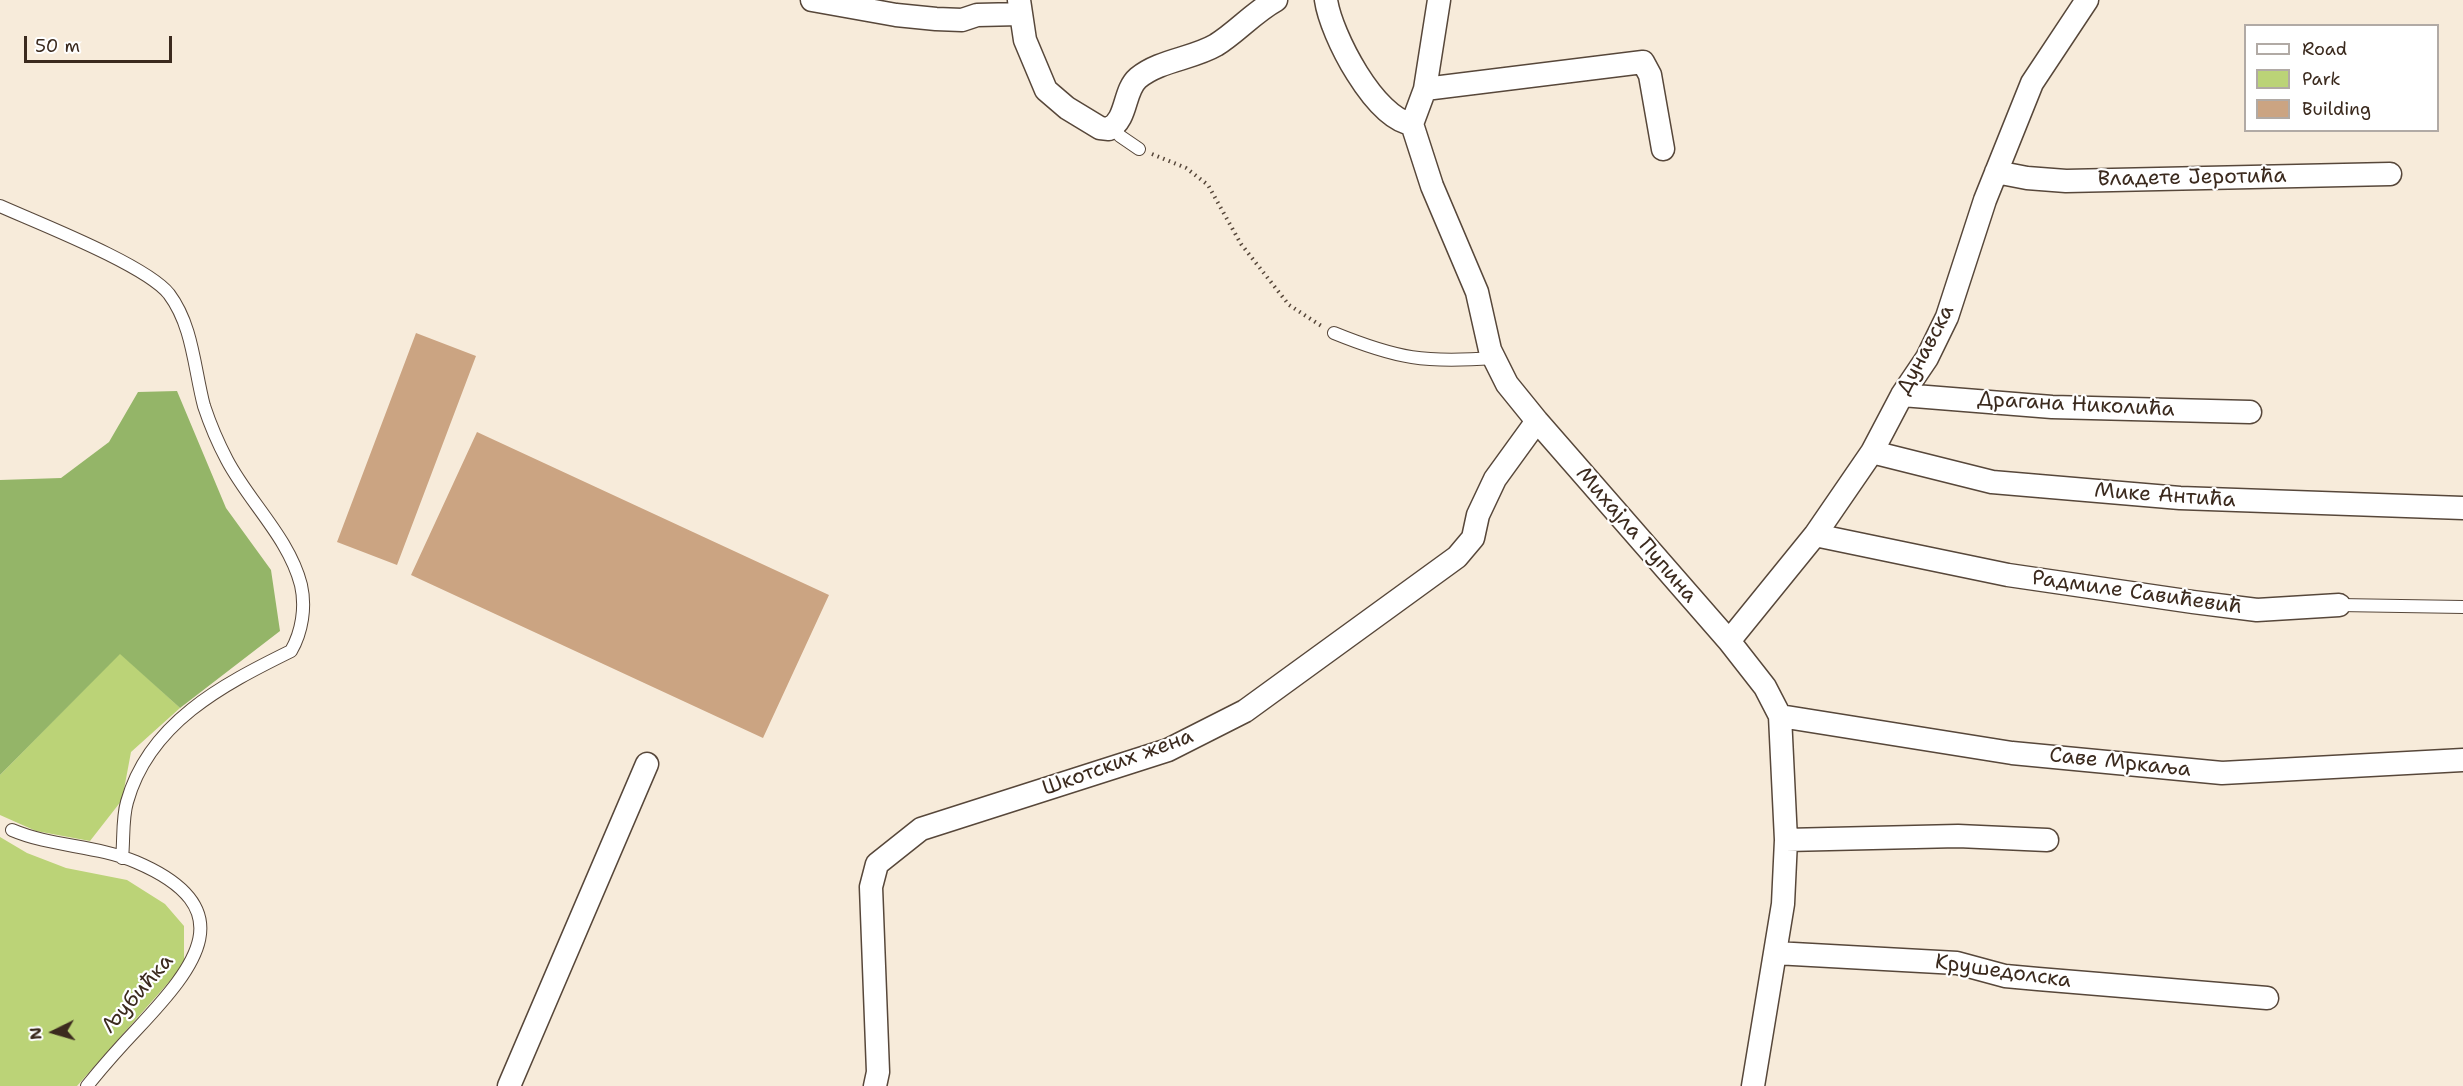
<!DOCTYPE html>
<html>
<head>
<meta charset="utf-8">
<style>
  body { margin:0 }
  #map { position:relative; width:2463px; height:1086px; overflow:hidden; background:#f7ebda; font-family:"Shantell Sans",sans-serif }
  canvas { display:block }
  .legend { position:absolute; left:2244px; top:24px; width:195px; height:108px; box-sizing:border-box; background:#fff; border:2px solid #b1aaa5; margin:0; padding:8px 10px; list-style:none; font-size:18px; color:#3b2a1e }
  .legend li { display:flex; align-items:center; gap:12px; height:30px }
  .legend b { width:30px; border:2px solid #b1aaa5 }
  .north { position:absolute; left:24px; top:1002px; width:60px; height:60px; -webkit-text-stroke:4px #fff; paint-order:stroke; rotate:265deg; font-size:16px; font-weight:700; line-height:24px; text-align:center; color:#3b2a1e }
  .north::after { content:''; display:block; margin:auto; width:21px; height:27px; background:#3b2a1e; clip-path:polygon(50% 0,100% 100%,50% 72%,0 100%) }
  .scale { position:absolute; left:24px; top:36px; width:148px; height:27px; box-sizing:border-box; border:3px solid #3b2a1e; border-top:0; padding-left:8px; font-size:18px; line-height:21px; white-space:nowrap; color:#3b2a1e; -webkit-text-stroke:4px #fff; paint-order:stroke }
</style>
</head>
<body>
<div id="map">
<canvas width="2463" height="1086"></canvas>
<ul class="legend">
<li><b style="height:8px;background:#fff"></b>Road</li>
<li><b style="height:16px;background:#bbd377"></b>Park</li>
<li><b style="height:16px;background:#cba482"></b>Building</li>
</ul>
<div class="north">N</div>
<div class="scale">50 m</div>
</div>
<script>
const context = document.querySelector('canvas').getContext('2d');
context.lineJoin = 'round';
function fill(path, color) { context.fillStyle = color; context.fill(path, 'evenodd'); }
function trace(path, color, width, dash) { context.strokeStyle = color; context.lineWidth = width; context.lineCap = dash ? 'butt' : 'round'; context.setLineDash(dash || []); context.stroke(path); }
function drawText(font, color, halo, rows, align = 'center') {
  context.font = font + ' "Shantell Sans",sans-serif'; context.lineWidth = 4.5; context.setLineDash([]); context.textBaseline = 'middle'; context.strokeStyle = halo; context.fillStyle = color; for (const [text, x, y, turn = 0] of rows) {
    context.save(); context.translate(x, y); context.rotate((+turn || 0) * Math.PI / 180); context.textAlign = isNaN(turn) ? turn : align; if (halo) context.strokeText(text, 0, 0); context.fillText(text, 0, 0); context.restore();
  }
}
const green = new Path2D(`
  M120,653l60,55 -49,44 -9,48 -32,41 -54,-10 -36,-16v-40z
  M0,837l27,16 39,15 61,12 38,24 19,22v39l-107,121h-77z`);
const forest = new Path2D(`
  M177,391l49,117 45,62 9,61 -100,77 -60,-54 -120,121v-295l61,-2 48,-36 29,-50z`);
const building = new Path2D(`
  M416,333l60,23 -79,209 -60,-23z
  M477,432l352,163 -66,143 -352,-163z`);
const path = new Path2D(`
  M1152,154l34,14 22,17 33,59 48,61 34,22`);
const service = new Path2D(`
  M1113,127l7,9 19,13
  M0,206c38,17 146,59 169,88 24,32 25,74 35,112 6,18 14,37 23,54 22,42 62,78 74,125 5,22 1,47 -10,66 -69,34 -142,72 -164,151 -5,17 -3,38 -5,56
  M1334,333c64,26 91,30 159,25
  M2339,605l124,2
  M12,830c40,17 84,15 124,32 108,46 60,104 2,166 -18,19 -35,38 -51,58`);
const minor = new Path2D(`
  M812,0l84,15 40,4 26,1 15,-5 43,-1
  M1019,0l6,40 21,50 21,18 33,20 9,1c19,-10 14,-38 29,-51 22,-18 54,-19 78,-33 21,-13 38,-33 60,-45
  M1326,0c5,35 49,119 86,124
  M1439,0l-14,89 -13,35 20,62 45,106 13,58 17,34 30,37 192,220 36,46 15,29 6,124 -3,64 -30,182
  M1425,89l218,-27 7,13 13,74
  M1996,172l31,6 39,3 324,-7
  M1902,395l150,12 198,5
  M1872,452l120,30 188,16 283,10
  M1815,535l193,40 185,27 64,8 82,-5
  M1729,641l86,-106 57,-83 30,-57 25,-37 20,-41 38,-117 47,-117 55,-83
  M1780,716l232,37 210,20 241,-13
  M1786,840l172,-4 89,4
  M1775,953l182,10 48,13 33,3 229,19
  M509,1086l138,-322
  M875,1086l3,-14 -7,-185 6,-23 44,-35 247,-79 77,-39 212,-154 16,-19 5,-23 17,-36 42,-58`);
const streetNames = [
  ["Владете Јеротића",2192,178,-1],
  ["Дунавска",1926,350,-62],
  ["Драгана Николића",2076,405,3],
  ["Мике Антића",2165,496,4],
  ["Михајла Пупина",1636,535,49],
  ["Радмиле Савићевић",2137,593,8],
  ["Шкотских жена",1118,763,-20],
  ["Саве Мркаља",2120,763,6],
  ["Крушедолска",2003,972,8],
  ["Љубићка",138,994,-49]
];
fill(green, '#bbd377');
fill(forest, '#94b568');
fill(building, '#cba482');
trace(service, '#57473a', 14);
trace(minor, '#57473a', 25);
trace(path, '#57473a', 4, [1.5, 4.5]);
trace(service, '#fff', 12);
trace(minor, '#fff', 22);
drawText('21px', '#3b2a1e', '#fff', streetNames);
</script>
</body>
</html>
